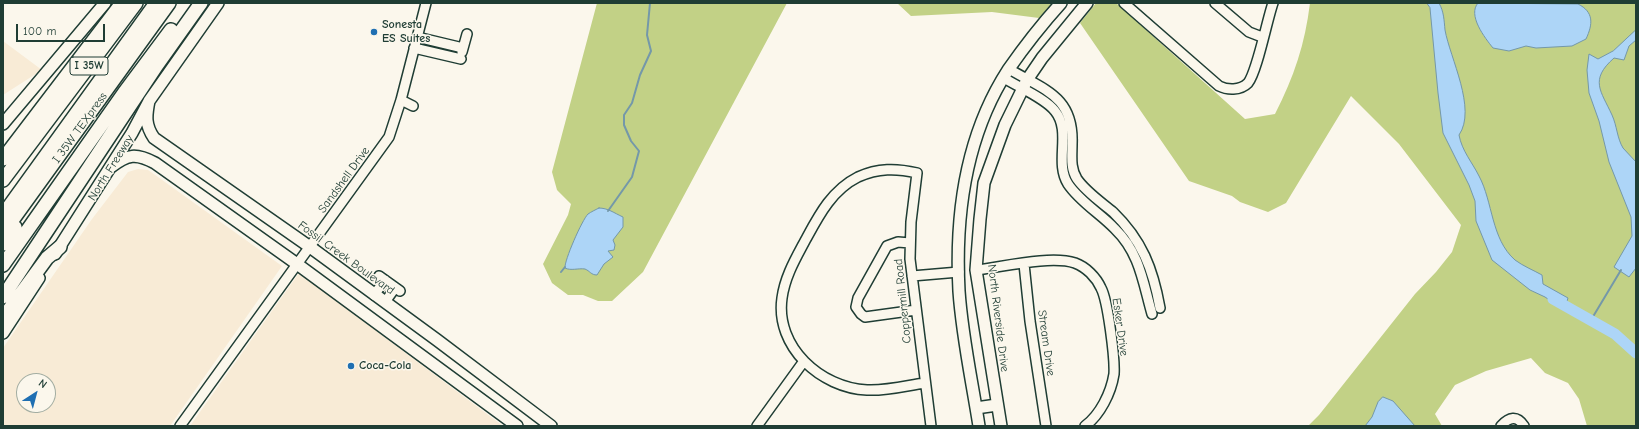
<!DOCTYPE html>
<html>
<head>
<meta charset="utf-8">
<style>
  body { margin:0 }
  #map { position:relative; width:1639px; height:429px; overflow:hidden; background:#fbf7ec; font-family:"Comic Neue",sans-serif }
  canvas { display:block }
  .frame { position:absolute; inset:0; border:4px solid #1f3d34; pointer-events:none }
  .north { position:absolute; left:16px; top:373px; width:40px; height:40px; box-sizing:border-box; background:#fbf7ec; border:1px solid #a3ada2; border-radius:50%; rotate:36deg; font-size:11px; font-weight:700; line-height:16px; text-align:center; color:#1f3d34 }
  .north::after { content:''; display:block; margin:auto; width:14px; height:18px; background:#1f6fb2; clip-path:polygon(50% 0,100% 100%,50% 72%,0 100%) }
  .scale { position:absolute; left:16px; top:24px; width:89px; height:18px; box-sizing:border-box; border:2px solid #1f3d34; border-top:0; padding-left:5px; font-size:12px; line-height:14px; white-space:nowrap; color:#1f3d34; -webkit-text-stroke:3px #fbf7ec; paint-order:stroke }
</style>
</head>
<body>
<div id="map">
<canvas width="1639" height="429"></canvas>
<div class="frame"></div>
<div class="north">N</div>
<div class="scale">100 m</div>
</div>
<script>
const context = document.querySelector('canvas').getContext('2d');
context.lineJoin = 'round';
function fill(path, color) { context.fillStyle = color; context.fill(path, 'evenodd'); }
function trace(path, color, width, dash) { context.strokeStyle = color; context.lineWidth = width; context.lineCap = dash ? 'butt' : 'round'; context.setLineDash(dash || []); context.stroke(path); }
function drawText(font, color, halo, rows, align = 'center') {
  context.font = font + ' "Comic Neue",sans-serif'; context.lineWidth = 3; context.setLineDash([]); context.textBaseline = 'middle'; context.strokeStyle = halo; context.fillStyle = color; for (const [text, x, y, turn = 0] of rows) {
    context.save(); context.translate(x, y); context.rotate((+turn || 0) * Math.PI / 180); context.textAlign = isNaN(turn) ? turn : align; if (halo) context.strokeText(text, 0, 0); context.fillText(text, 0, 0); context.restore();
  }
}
const built = new Path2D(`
  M3,41l39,29 -39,25z
  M138,169l10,1 10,7 124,89 -112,160h-167v-78l89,-129 36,-47zM24,381h24v24h-24z
  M299,273l204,153h-313z`);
const green = new Path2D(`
  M597,3h190l-144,269 -31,29h-14l-15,-6h-15l-16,-12 -9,-19 25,-49 3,-11 -14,-14 -5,-18z
  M897,3h155l-13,15 -47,-6 -81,4z
  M1096,3h20l129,116 30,-5c19,-37 30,-70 35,-111h326v423h-49l-8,-27 -11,-16 -23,-10 -14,-15 -45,13 -31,14 -20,29 7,12h-134l11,-11 96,-121 21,-22 16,-20 9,-27 -62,-81 -48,-48 -65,107 -18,9 -28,-10 -8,-6 -43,-15 -109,-158z`);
const water = new Path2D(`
  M1427,3h12c5,9 5,17 6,27 5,28 32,79 14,105 3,16 13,27 20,41 14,26 12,63 36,84 8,6 18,10 27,15l1,9 25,14 -4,12 -19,-13 -15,-7 -38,-30 -16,-39 -1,-20 -6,-16 -26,-52 -5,-40 -8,-85z
  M1478,3l100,1c16,8 15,20 8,35l-14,7 -36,2 -10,-2 -17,5 -16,-3c-8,-10 -26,-33 -15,-45z
  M1636,30v10l-7,6 -5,14 -10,-2c-25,22 -13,33 -2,57 5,11 5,23 11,33 4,5 9,9 13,14v106l-7,9 -15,-10 18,-31 -1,-19 -22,-55 -10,-41 -10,-28 -2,-23 2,-16 9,5 15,-8z
  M599,208c9,0 15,5 24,9v10l-10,13 2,5 -1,5 -6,1 5,6 -9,7 -7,11c-6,0 -7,-4 -12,-6 -7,-1 -14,2 -20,-1 -1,-7 17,-48 23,-54 3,-2 7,-4 11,-6z
  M1383,397l10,4 22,25h-50l7,-9 6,-15z`);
const stream = new Path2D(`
  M608,211l24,-34 7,-26 -8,-10 -7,-16v-10l8,-12 8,-28 11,-24 -4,-16 3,-32
  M561,272l4,-5
  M1591,320l30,-50`);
const river = new Path2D(`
  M1553,299l62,35 21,19`);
const minor = new Path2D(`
  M1124,3l95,83c8,4 21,5 29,-3 9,-11 19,-63 25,-80
  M1215,3l34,29 13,5
  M417,37l46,11
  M414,48l47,11
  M462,52l5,-18
  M1009,69c35,21 65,27 63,75 0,12 -2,24 5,35 9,13 24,23 36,33 29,28 40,57 47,96
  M1004,78c14,9 41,20 51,33 17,21 -1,51 13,73 12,18 33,30 47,45 25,24 28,54 37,85
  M401,100l12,6
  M910,243l-12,-1 -11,4 -29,52 -2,9 5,7 4,3 51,-7
  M1024,264l6,57 16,105
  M976,270c26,-3 75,-15 99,-7 11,4 21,14 26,25 7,13 14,71 13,86 -3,19 -14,41 -29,52
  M379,276l21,15
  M912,276l47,-4
  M374,295l11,-15
  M385,302l10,-14
  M924,383c-19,3 -38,8 -57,7 -46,-2 -92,-43 -85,-92 3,-22 14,-40 24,-59 13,-24 26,-49 52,-62 20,-9 38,-9 59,-4l-6,49 -1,37 21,167
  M180,426l209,-289 12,-37 25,-97
  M757,426l47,-65
  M1501,426c8,-9 16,-11 23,0`);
const major = new Path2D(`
  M149,101c-3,15 -4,24 5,37l156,109 127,93 114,86
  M3,124l102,-121
  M111,167c17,-13 25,-14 44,-4l142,101 220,162
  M55,254l77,-121 17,-32 69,-98
  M3,333l36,-55
  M976,408l21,-3
  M979,426c-7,-45 -17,-90 -20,-135 -4,-76 7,-156 49,-221 16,-23 34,-46 53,-67
  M1001,426l-25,-156 4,-51 4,-36 21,-58 22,-45 15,-22 45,-55`);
const highway = new Path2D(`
  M3,159l119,-156
  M3,180l133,-177
  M3,215l153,-212
  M3,233l166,-230
  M3,244l12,-17
  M3,265l121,-172 47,-63
  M3,297l154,-232 44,-62
  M3,318l44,-60 13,-11`);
const markers = [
  [374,32,4,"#1f6fb2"],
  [351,366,4,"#1f6fb2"]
];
const shields = [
  [89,66,38]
];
const shieldNames = [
  ["I 35W",89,66]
];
const poiNames = [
  ["Sonesta",382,25],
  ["ES Suites",382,39],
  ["Coca-Cola",359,366]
];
const streetNames = [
  ["I 35W TEXpress",80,128,-54],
  ["North Freeway",111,168,-58],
  ["Sandshell Drive",344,180,-54],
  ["Fossil Creek Boulevard",346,258,36],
  ["Coppermill Road",903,301,-96],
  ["North Riverside Drive",998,318,83],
  ["Esker Drive",1120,327,82],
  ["Stream Drive",1046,343,82]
];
fill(built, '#f8ebd6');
fill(green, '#c2d186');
fill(water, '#add5f7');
trace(water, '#7498a9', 1);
trace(stream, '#7498a9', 2);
trace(river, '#add5f7', 11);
trace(minor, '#1f3d34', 12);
trace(major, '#1f3d34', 14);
trace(highway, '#1f3d34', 16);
trace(minor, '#fbf7ec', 9);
trace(major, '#fbf7ec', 11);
trace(highway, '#fbf7ec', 13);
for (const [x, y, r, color] of markers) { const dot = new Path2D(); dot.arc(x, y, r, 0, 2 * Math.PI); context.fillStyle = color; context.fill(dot); trace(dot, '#fbf7ec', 1.5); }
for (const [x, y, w] of shields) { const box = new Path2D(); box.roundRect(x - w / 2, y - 9, w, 18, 3); context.fillStyle = '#fbf7ec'; context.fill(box); trace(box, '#1f3d34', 1); }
drawText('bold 11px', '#1f3d34', null, shieldNames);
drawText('bold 12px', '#1f3d34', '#fbf7ec', poiNames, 'left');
drawText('12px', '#1f3d34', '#fbf7ec', streetNames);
</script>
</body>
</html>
